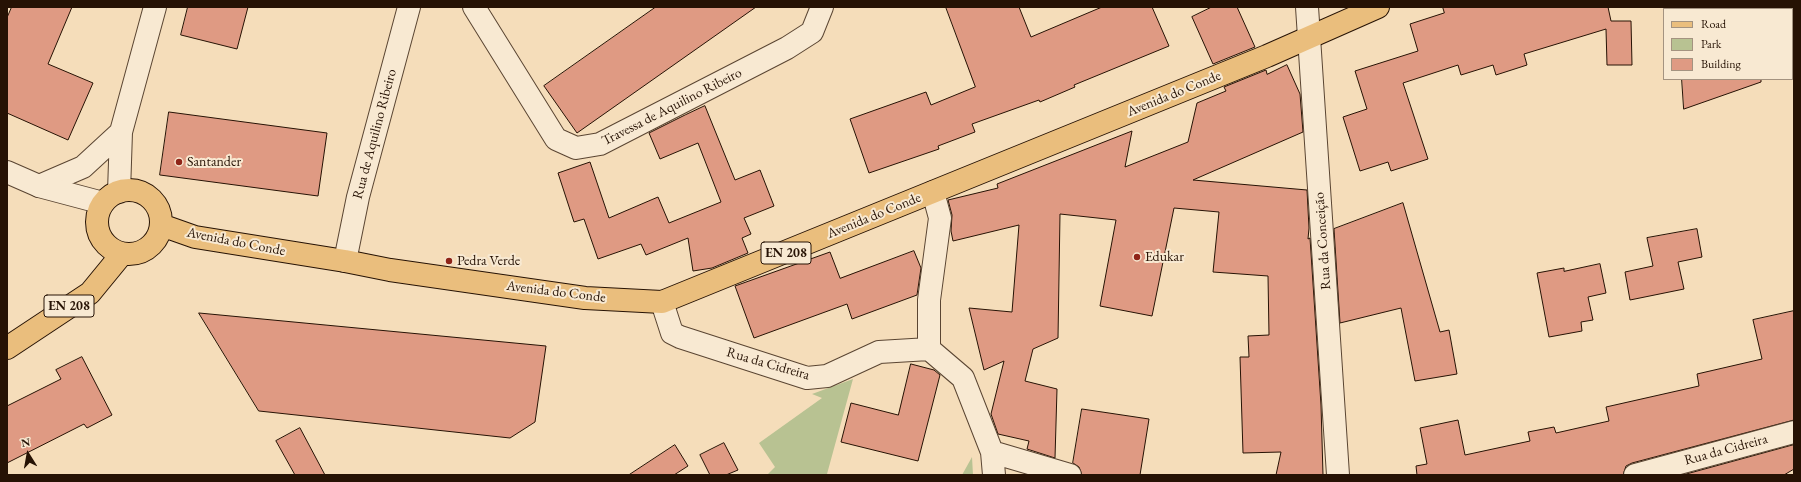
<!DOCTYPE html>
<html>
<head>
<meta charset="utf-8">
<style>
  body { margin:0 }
  #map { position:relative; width:1801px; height:482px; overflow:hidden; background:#f5ddba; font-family:"EB Garamond",serif }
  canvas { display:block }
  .frame { position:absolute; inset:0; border:8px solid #261204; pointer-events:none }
  .legend { position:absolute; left:1663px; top:8px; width:130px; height:72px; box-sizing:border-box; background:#f8e9d2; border:1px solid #a49380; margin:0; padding:5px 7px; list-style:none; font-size:12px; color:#261204 }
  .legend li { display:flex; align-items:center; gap:8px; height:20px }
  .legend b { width:20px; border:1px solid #a49380 }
  .north { position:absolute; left:8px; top:434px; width:40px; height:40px; -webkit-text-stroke:3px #f8e9d2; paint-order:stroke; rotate:349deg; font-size:11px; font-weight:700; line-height:16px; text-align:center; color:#261204 }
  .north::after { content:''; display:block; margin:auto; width:14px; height:18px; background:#261204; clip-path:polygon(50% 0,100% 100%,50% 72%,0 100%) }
</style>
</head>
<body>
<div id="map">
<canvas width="1801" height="482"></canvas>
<div class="frame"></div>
<ul class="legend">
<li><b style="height:5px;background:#eabe7d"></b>Road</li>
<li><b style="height:11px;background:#b8c292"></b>Park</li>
<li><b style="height:11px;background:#df9a83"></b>Building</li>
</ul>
<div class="north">N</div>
</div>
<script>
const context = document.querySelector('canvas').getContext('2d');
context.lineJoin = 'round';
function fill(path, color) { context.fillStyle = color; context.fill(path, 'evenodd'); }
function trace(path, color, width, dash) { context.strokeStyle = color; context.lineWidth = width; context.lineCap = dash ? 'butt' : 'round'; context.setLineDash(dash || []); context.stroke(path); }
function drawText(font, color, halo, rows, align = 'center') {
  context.font = font + ' "EB Garamond",serif'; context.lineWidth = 4; context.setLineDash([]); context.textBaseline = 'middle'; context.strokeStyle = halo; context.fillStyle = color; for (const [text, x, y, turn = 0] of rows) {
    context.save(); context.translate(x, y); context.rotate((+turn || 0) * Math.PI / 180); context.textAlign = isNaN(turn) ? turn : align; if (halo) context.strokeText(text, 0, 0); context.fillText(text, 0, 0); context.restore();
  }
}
const green = new Path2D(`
  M853,379l-26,95 2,1h-62l8,-8 -16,-24 63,-45 -10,-4z
  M972,457l1,18h-11z`);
const building = new Path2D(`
  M12,7h60l-24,57 45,19 -25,57 -61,-27v-95z
  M188,7h60l-11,42 -56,-14z
  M656,7h100l-179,126 -33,-47z
  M946,7h73l12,30 71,-30h50l17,39 -95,39 1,2 -35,15 -1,-2 -67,24 3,8 -37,14 1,3 -70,24 -19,-54 76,-27 5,13 44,-18z
  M1212,7h25l18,40 -42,17 -21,-47z
  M1443,7h165l3,14h20l1,44h-25l-1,-36 -82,25 3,11 -31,10 -3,-10 -32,10 -3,-10 -55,18 25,76 -37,12 -3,-9 -28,9 -17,-54 24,-8 -12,-38 63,-20 -8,-27 34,-11z
  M1287,65l13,29 3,38 -110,48 114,10 2,38 -1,11 2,-1 11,167 2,70h-47l5,-23 -38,1 -3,-96h9l-1,-21 21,-1 -1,-59 -55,-4 6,-60 -45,-4 -22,108 -52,-10 16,-86 -56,-6 -2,124 -25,11 -8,32 32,8 -2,69 -28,-9 2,-8 -31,-7 -7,-20 13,-53 -20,9 -15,-62 43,4 7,-87 -66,16 -2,-10 1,-16 -4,-15 50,-12 -1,-4 135,-53 -7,36 63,-25 9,-39 29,-12 -2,-4 42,-17 1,4z
  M1682,79h79v3l-77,27z
  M705,106l30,74 25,-10 14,36 -30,12 7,16 -9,4 6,15 -36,15 -19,3 -5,-33 -42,17 -5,-11 -43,15 -14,-40 -10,3 -16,-49 32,-11 19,56 49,-21 11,26 52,-21 -23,-59 -38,16 -11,-26 36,-18z
  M169,112l158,21 -9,63 -158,-21z
  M1403,203l37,129 9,-2 8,44 -42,7 -14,-73 -61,15 -6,-94z
  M1697,229l5,28 -24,5 6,27 -54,11 -5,-28 28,-6 -6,-28z
  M914,251l7,17 -4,27 -65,24 -5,-15 -93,34 -19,-52 95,-34 10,26z
  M1600,264l6,29 -18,4 5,23 -12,2 1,9 -33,6 -12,-64 27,-5v3z
  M1794,311v109l-162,43 -6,3 -3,9h-206l-1,-9 11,-2 -7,-36 38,-8 7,35 65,-14 -2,-9 26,-5 2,6 53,-12 -3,-14 93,-21 -2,-12 65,-15 -9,-39z
  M199,313l347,33 -11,76 -25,16 -251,-27z
  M82,357l30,58 -25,13 -3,-4 -77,39v-57l54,-27 -5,-9z
  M911,364l23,6 6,5 -22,86 -77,-19 10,-39 47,12z
  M1082,409l67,10 -9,56h-58l-3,-8 -6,-4z
  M300,428l25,47h-30l-19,-34z
  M724,443l14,27 -12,5h-16l-10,-20z
  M675,445l13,21 -14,9h-45z
  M1794,445v24l-10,6h-101z`);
const minor = new Path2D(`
  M474,7l82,132 20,9 24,-4 187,-96 25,-16 10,-25
  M1307,7l31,468
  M39,186l44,-19 38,-35
  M119,192l2,-60 34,-125
  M345,261l13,-64 51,-190
  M662,302l10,31 8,4 127,41 20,-2 52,-24 50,-3 34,29 29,74 78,23
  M929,349v-49l11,-82 -7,-26
  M992,452l2,23
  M1635,475l159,-43`);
const tertiary = new Path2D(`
  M7,172l32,14 64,17`);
const primary = new Path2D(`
  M97 222a32 32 0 1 1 64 0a32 32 0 1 1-64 0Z
  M161,225l34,12 150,24 45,9 195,28 77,4 605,-246 111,-49
  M7,348l83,-55 32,-39`);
const markers = [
  [179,162,4,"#8f2418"],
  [1137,257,4,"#8f2418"],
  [449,261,4,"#8f2418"]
];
const shields = [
  [786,253,50],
  [69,306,50]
];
const shieldNames = [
  ["EN 208",786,253],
  ["EN 208",69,306]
];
const streetNames = [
  ["Avenida do Conde",1174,94,-22],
  ["Travessa de Aquilino Ribeiro",672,107,-27],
  ["Rua de Aquilino Ribeiro",375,134,-75],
  ["Avenida do Conde",874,216,-22],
  ["Rua da Conceição",1323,241,-94],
  ["Avenida do Conde",236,242,11],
  ["Avenida do Conde",556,292,7],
  ["Rua da Cidreira",768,364,16],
  ["Rua da Cidreira",1726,450,-15]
];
const poiNames = [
  ["Santander",187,162],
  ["Edukar",1145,257],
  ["Pedra Verde",457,261]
];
fill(green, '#b8c292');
fill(building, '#df9a83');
trace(building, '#261204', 1);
trace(minor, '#5a4532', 24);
trace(tertiary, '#5a4532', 24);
trace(primary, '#261204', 24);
trace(minor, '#f8e9d2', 22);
trace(tertiary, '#f8e9d2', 22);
trace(primary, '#eabe7d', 22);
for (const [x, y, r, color] of markers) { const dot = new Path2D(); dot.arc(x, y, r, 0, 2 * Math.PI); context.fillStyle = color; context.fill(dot); trace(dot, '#f8e9d2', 1.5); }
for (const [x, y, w] of shields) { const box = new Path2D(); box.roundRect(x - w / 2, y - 11, w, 22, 3); context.fillStyle = '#f8e9d2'; context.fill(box); trace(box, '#261204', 1); }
drawText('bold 13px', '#261204', null, shieldNames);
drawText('14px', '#261204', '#f8e9d2', streetNames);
drawText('14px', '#261204', '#f8e9d2', poiNames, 'left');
</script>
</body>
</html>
